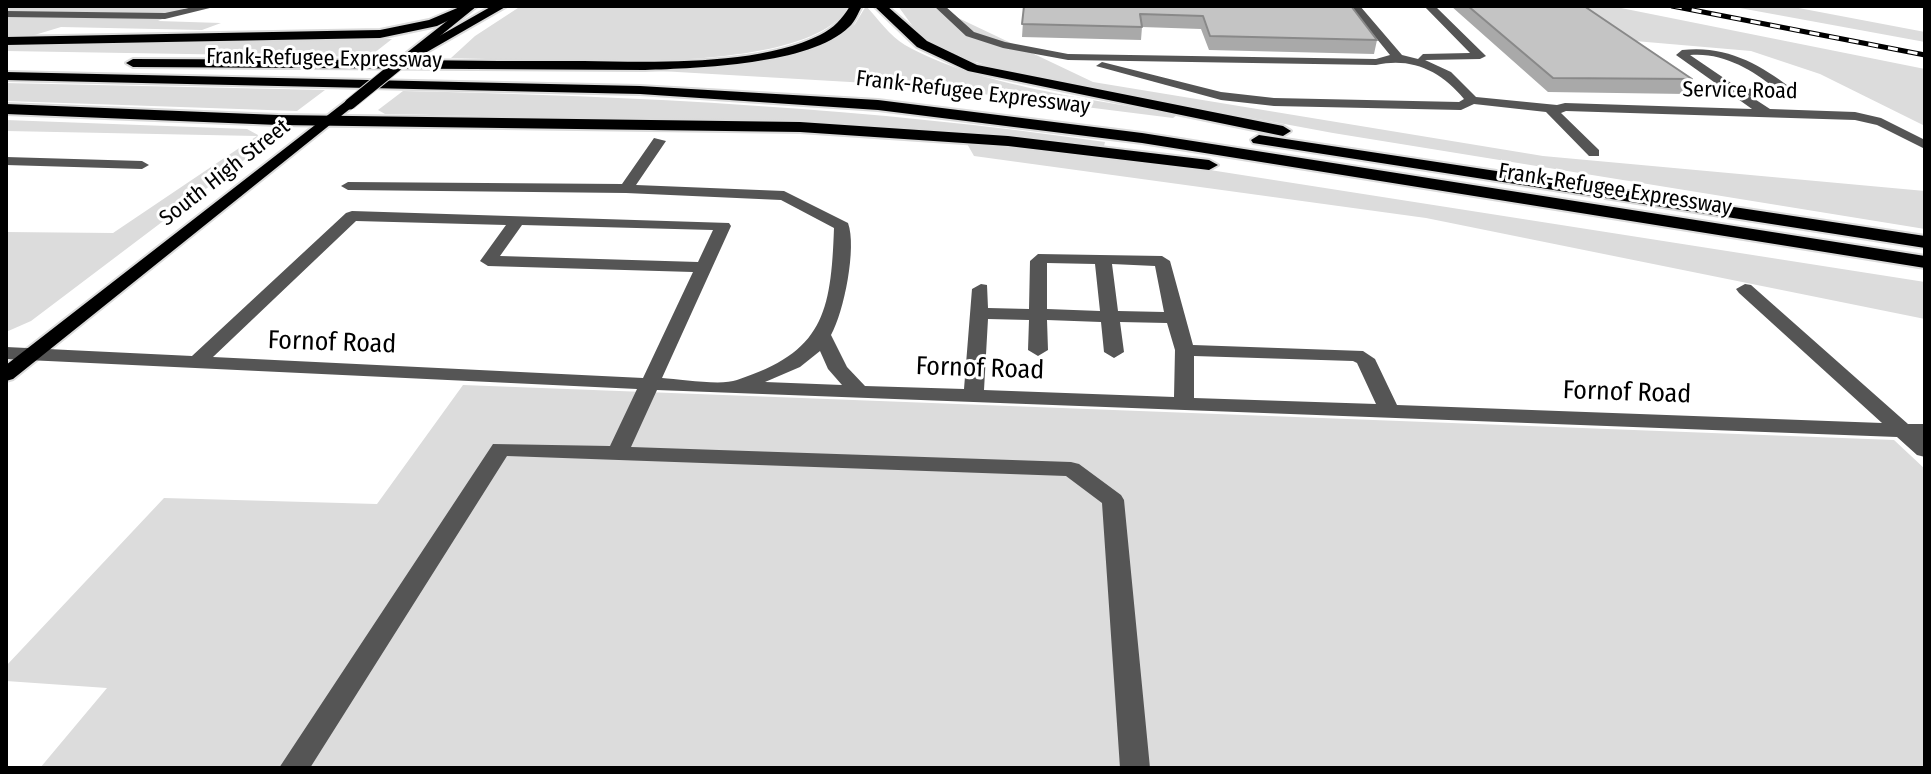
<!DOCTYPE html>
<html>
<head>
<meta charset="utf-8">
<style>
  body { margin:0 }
  #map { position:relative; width:1931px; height:774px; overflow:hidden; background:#fff; font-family:"Fira Sans Condensed",sans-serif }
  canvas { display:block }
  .frame { position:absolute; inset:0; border:8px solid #000; pointer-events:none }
</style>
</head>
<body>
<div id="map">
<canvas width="1931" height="774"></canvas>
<div class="frame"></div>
</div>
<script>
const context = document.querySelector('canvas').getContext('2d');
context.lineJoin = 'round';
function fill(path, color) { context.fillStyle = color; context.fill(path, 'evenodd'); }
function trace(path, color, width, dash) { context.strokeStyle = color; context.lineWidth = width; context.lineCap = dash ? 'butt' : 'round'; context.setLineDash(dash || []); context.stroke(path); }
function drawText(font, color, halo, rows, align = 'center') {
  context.font = font + ' "Fira Sans Condensed",sans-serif'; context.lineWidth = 6; context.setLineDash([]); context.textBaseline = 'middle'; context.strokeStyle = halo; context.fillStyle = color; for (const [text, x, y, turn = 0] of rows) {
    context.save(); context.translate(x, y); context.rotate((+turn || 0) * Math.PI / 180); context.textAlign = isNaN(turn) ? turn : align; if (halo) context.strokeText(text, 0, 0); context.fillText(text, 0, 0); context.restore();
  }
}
const green = new Path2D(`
  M6,6h184l-32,15 63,2 -19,7 -141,-3 -33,10h-22z
  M521,6h325v4c-45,70 -315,49 -395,48l24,-22z
  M866,6c12,13 24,30 39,39 71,41 190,54 272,70l-4,3 -254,-32 -276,-16 163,-22 33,-12 16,-12z
  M898,6h35l160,76 450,74 382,35v38l-592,-96 -313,-58 -51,-15 -50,-25z
  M1578,6h33l314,63v57l-105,-52 -69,-23 -116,-10z
  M1729,6h59l137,26v10z
  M392,39l-23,18 -363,-6v-6z
  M6,83l319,7 -28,21 -291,-10z
  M403,91c236,5 468,17 702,51l-1,4 -153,-15 -128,-8 -438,-9 -7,-4z
  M6,120l241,9 11,6 -6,19 -221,167 -25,11v-100l107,1 144,-97 -251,-5z
  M966,142l161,15 798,125v37l-499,-101 -452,-62z
  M463,385l1431,55 31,29v299h-1885l67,-80 -101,-7v-15l158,-168 213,6z`);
const minor = new Path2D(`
  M198,6h20l-53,13 -159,-2v-6l159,2z
  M934,6h11l29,26 31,10 63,12 308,5 14,-4 -40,-49h10l42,49 16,4 5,-5 47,-1 -46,-47h11l51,50 -6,3 -55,1 26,12 25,25 81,8 8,-2 187,6 -76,-54 6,-5c43,-5 76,13 109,38v6l-4,1 -37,1 20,13 85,3 26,6 44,22v9l-48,-24 -22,-5 -289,-9 -5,2 38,37v6h-10l-43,-44 -72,-8 -13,6 -187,-4 -53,-6 -125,-34 6,-4 119,30 53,6 185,4 5,-3c-23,-28 -52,-42 -88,-34l-308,-5 -65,-12 -37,-12zM1690,55c32,-3 61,14 85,33l-35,1z
  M654,138l12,3 -30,44 148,6 64,32c9,24 -4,89 -17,112l16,32 18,19 99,3 8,-100 9,-5 6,1 1,23 41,1 1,-48 8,-7 124,2 8,5 23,84 170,6 12,8 22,46 485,18 -143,-130 -3,-4 9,-5 6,1 157,139h17v33l-8,-2 -20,-18 -1240,-47 -26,57 440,15 8,2 42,31 3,5 26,268h-30l-18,-265 -36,-27 -559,-20 -197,312h-31l214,-324 117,2 27,-57 -631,-30v-12l186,9 154,-143 6,-2 377,12 2,3 -69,152c18,1 59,8 75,2 86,-28 94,-66 97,-152l-53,-28 -155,-7 -278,-3 -7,-4 7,-4 274,2zM356,221l150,4 -26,36 8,5 205,6 -50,106 -430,-21zM522,225l191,5 -15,32 -198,-6zM1047,263l48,1 5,47 -53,-2zM1112,264l43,2 9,46 -46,-1zM988,319l41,1 -1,30 10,6 10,-6 -1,-30 54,2 3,30 10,6 10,-6 -4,-30 47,1 8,27 -1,47 -190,-7zM820,351l8,18 14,16 -77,-3 35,-15zM1194,356l159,5 4,2 19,41 -182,-6z
  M6,157l136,4 7,4 -7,4 -136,-4z`);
const major = new Path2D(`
  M466,6h11l-69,56h-8v-4z
  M346,101l10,3 -343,275 -7,2v-16z`);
const highway = new Path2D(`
  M462,6l14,1 -39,19 -57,12 -374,7v-8l374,-7 49,-10z
  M492,6h15l-94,54c57,1 114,1 171,1 68,1 175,5 236,-26 14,-7 22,-16 30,-29h12c-4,7 -7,16 -13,21 -39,38 -151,41 -204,43l-512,-3 -7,-4 7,-4 264,1z
  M874,6h13l40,35 50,24 306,61 8,5 -8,5 -315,-65 -51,-24z
  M6,72l634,14 238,14 264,33 783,123v12l-783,-125 -264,-33 -238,-16 -634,-14z
  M6,104l272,11 522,7 208,14 201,24 9,5 -9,5 -201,-24 -208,-14 -522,-7 -272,-11z
  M1259,135l666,101v12l-672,-105 -2,-3z`);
const rail = new Path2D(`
  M1672,6l253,49`);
const majorBridge = new Path2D(`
  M350,104l54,-44`);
const wall = new Path2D(`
  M1024,6h327l26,34 -3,14 -165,-4 -8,-21 -59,-2 -1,13 -119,-3z
  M1451,6h133l108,73 -6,15 -138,-2z`);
const building = new Path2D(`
  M1024,6h327l26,34 -167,-4 -7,-20 -63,-2 2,13 -120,-3z
  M1468,6h116l108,73 -139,-1z`);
const farStreetnames = [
  ["Frank-Refugee Expressway",324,59,1],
  ["Service Road",1740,91,1],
  ["Frank-Refugee Expressway",973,93,7],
  ["South High Street",225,173,-38],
  ["Frank-Refugee Expressway",1615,190,9]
];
const streetNames = [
  ["Fornof Road",332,343,2],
  ["Fornof Road",980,369,2],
  ["Fornof Road",1627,393,2]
];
fill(green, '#dcdcdc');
trace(major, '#dbdbdb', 4);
trace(highway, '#dbdbdb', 4);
fill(minor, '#555');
fill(major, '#000');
fill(highway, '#000');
trace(rail, '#000', 5);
trace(rail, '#fff', 3, [10]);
trace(majorBridge, '#dbdbdb', 13, []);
trace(majorBridge, '#000', 11);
fill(wall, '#a9a9a9');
fill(building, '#c4c4c4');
trace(building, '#898989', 2);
drawText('22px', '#000', '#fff', farStreetnames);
drawText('26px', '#000', '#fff', streetNames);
</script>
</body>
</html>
